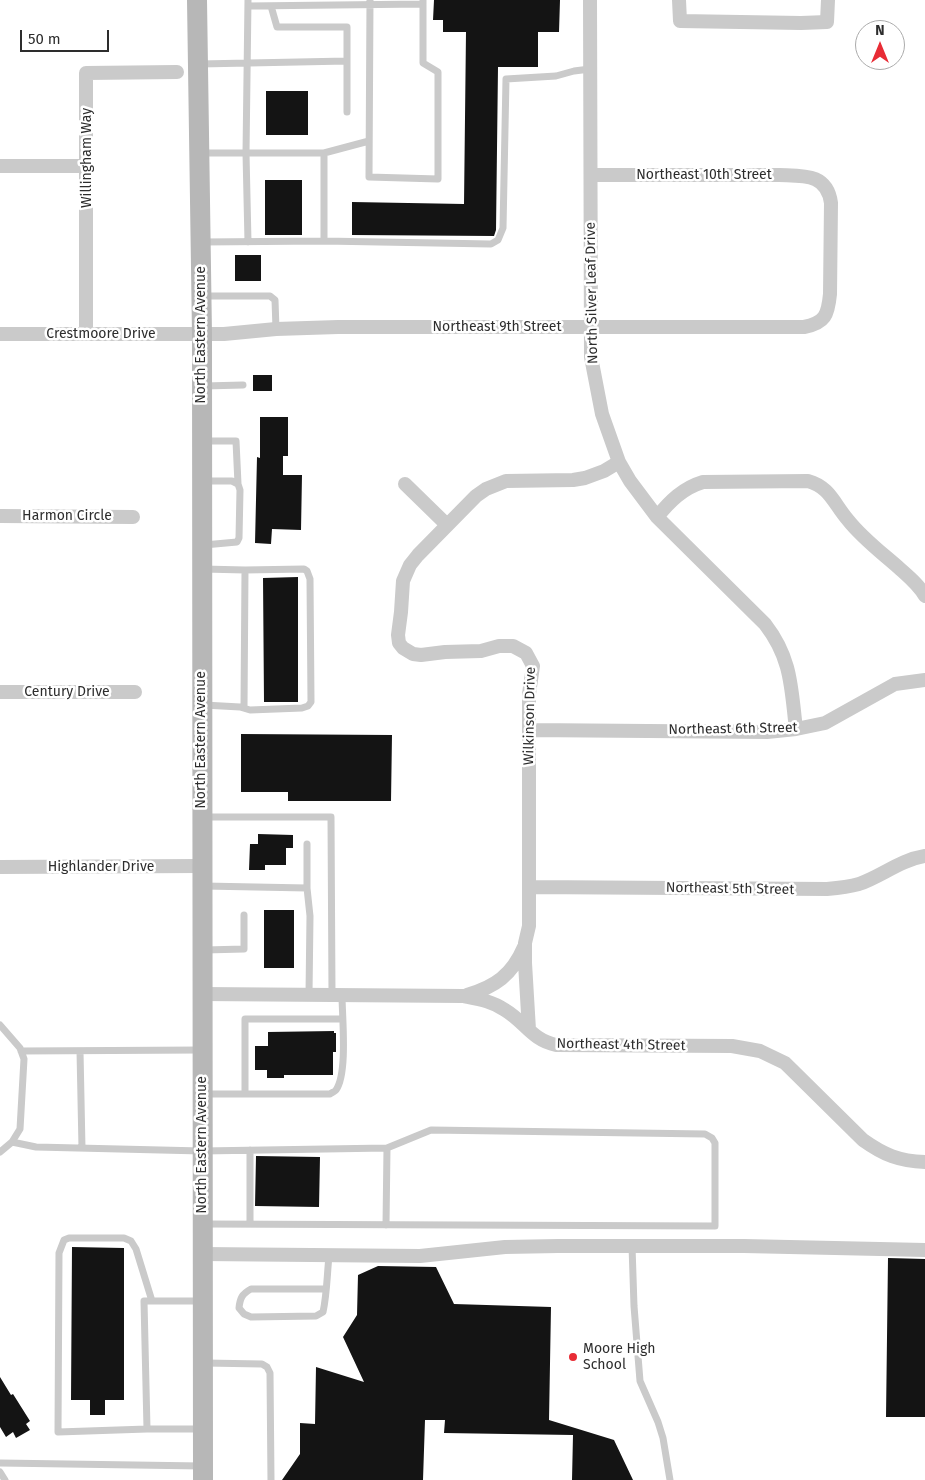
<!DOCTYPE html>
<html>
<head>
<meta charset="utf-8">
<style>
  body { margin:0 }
  #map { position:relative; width:925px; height:1480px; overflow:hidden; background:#fff; font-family:"Fira Sans",sans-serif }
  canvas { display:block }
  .north { position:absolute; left:855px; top:20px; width:50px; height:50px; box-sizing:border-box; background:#fff; border:1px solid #ababab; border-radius:50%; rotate:0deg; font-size:14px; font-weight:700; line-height:20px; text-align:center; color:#2d2d2d }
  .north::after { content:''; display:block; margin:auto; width:18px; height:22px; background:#e82c35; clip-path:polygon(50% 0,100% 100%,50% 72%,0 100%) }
  .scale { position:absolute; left:20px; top:30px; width:89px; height:22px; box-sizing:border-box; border:2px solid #2d2d2d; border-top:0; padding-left:6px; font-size:15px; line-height:18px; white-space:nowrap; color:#2d2d2d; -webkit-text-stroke:4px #fff; paint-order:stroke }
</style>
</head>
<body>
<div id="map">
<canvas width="925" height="1480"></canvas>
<div class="north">N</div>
<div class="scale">50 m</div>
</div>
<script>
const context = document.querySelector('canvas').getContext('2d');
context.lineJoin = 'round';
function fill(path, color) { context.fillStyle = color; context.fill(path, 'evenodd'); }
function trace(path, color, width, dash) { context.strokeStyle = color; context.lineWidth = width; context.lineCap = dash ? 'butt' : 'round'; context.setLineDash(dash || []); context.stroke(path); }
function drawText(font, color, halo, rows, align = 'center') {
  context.font = font + ' "Fira Sans",sans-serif'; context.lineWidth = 5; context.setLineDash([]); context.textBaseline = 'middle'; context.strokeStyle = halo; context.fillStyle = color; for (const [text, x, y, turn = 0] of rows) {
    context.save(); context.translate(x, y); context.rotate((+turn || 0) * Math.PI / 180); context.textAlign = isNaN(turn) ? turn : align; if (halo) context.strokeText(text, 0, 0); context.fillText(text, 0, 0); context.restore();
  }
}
const building = new Path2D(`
  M434,0h126l-1,32h-21v35h-40l-2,163 -2,6 -142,-1v-33l112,2 2,-172h-23v-12h-10z
  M266,91h42v44h-42z
  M265,180h37v55h-37z
  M235,255h26v26h-26z
  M253,375h19v16h-19z
  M260,417h28v39h-5v19h19l-1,55 -29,-1 -1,15 -16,-1 2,-86 3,1z
  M298,577v125h-34l-1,-124z
  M241,734l151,1 -1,66h-103v-9h-47z
  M258,834l35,1v13h-7v17h-21v5h-16l1,-26h8z
  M264,910h30v58h-30z
  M334,1031v2h2v19h-3v23h-49v3h-17v-8h-12v-24h13v-14z
  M256,1156l64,1 -1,50 -64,-1z
  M72,1247l52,1v152h-19v15h-15v-15h-19z
  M888,1258l37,1v158h-39z
  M378,1266l58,1 18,37 97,3 -2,113 65,20 19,40h-61l1,-45 -129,-2 1,-13h-20l-2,60h-141l18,-26v-31l15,1 1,-57 48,15 -21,-45 14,-22 1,-40z
  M0,1377l11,18 2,-1 17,27 -4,3 4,6 -14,8 -3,-6 -7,5 -6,-10z`);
const lane = new Path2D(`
  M370,0l-1,177 69,2v-107l-15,-9v-63
  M248,6l175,-2
  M271,6l6,21h70v34
  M200,64l147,-3v51
  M201,153h123v88l-121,1
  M324,153l45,-12
  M324,241l167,3 7,-4 5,-12 3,-149 50,-3 18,-5 16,-2
  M248,242l-2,-89 2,-153
  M204,296h66l5,4 1,29
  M204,386l39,-1
  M204,441h32l2,43
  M204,481h28l6,3 2,6 -1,48 -2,4 -33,3
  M203,569l42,1 59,-1 3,2 3,8 1,123 -3,4 -6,2 -52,2 -10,-3 -36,-2
  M244,708l1,-138
  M204,817h127l1,177
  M204,886l103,2 3,28 -1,78
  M307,888v-44
  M205,950l39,-1v-34
  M0,1025l20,23 4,11 -4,70 -8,13 -12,10
  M21,1051l180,-1
  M80,1051l2,97
  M205,1094h125c1,-1 6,-3 6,-4 12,-17 6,-74 6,-95
  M245,1094v-75h97
  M12,1142l24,5 166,4 185,-3 44,-18 274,4 7,4 3,5v83l-510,-2
  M250,1150v74
  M386,1225l1,-77
  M632,1246l2,60 6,75 18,41 5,16 7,42
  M326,1289h-75c-9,5 -11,9 -12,19l5,6 7,3 65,-1 7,-4c4,-18 4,-37 6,-56
  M205,1363l57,1 5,3 3,6 1,107
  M147,1429l-89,3 1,-179 5,-13 5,-2h55l7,3 5,8 16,52
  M201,1429h-54l-3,-128h58
  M0,1463l202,3
  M0,1472l5,8`);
const street = new Path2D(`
  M590,0l1,357 11,57 17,48 11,19 27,36 108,107c27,35 26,64 31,105
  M679,0l1,21 121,2 26,-1 1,-22
  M0,166h87
  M0,334h224l52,-5 62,-2h466c21,-4 24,-12 26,-33l1,-91c-4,-30 -28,-27 -52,-28h-188
  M86,334v-261l91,-1
  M405,484l42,41
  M0,516l133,1
  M657,517c13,-16 26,-29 46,-35l105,-1c22,6 26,23 40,39 14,18 34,33 51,48 10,9 20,17 26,28
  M0,692h135
  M529,730l238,2 29,-3 29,-6 70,-39 30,-4
  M0,867l201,-1
  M529,887l298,2c11,-1 21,-2 32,-5 23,-8 41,-24 66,-28
  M202,994l261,2c15,3 29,5 42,14 20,12 27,30 51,35l176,1 28,5 25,12 78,77c21,15 36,21 62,22
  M467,995c28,-8 45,-20 57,-48
  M529,1030l-4,-67v-20l4,-17v-232l4,-28 -7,-13 -13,-7h-14l-18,5 -36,1 -24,3 -8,-1 -10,-6 -4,-5 -1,-8 3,-23 2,-31 7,-16 8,-10 58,-59 10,-7 20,-8 67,-1 12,-2 19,-7 15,-9
  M202,1254l218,2 85,-9 53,-1h186l181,4`);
const secondary = new Path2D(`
  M197,0l5,334 1,1146`);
const markers = [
  [573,1357,5,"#e82c35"]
];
const streetNames = [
  ["Willingham Way",87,158,-90],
  ["Northeast 10th Street",704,175],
  ["North Silver Leaf Drive",592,293,-91],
  ["Northeast 9th Street",497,327],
  ["Crestmoore Drive",101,334],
  ["North Eastern Avenue",201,335,-90],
  ["Harmon Circle",67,516],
  ["Century Drive",67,692],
  ["Wilkinson Drive",530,716,-89],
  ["Northeast 6th Street",733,729,-1],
  ["North Eastern Avenue",201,740,-90],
  ["Highlander Drive",101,867],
  ["Northeast 5th Street",730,889,1],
  ["Northeast 4th Street",621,1045,1],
  ["North Eastern Avenue",202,1145,-90]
];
const poiNames = [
  ["Moore High",583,1349],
  ["School",583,1365]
];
fill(building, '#141414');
trace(lane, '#cacaca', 7);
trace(street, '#cacaca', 14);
trace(secondary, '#b7b7b7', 20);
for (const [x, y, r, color] of markers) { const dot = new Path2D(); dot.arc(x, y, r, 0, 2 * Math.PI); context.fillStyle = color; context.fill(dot); trace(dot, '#fff', 2); }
drawText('14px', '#2d2d2d', '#fff', streetNames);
drawText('14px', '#2d2d2d', '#fff', poiNames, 'left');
</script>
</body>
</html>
